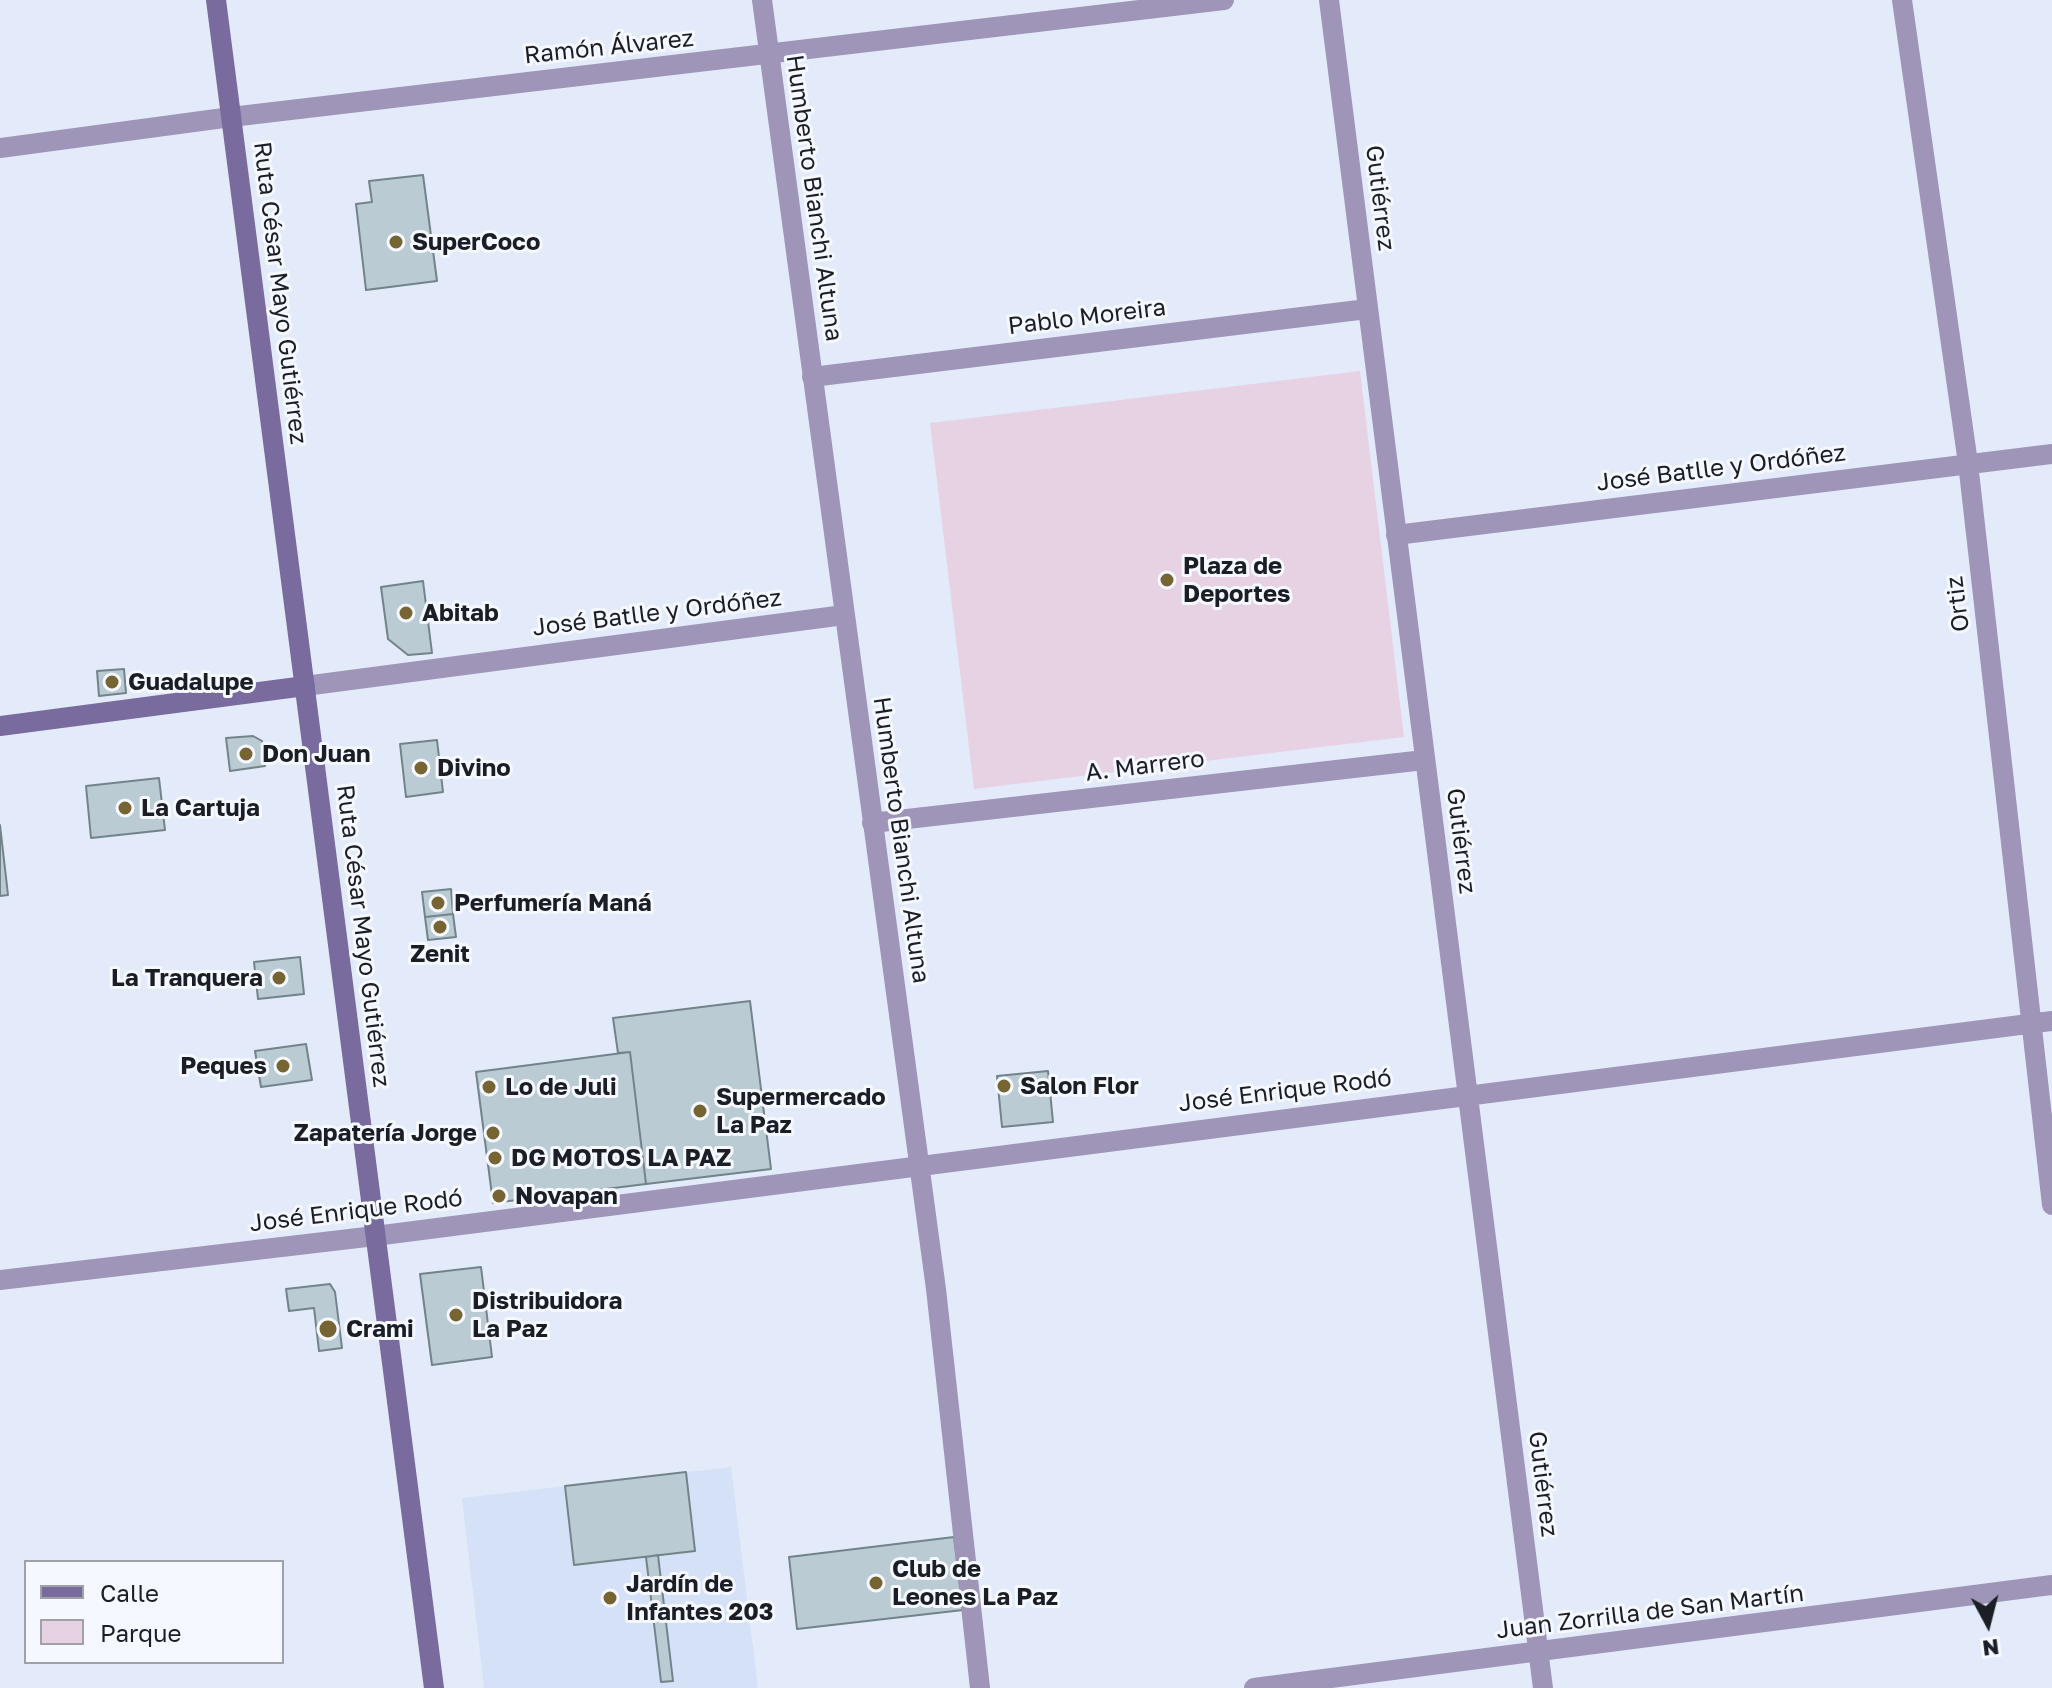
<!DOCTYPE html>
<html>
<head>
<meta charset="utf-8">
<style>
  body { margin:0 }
  #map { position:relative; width:2052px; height:1688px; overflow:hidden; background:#e3ebfa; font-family:"Golos Text",sans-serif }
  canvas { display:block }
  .legend { position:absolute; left:24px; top:1560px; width:260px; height:104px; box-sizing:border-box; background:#f5f8fe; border:2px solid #9ea1a7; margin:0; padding:10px 14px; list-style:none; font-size:24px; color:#1b1e24 }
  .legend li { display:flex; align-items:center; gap:16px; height:40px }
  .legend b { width:40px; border:2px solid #9ea1a7 }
  .north { position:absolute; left:1948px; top:1584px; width:80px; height:80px; -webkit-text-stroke:6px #f5f8fe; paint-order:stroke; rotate:173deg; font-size:22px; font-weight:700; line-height:32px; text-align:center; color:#1b1e24 }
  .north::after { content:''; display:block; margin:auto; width:28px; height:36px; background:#1b1e24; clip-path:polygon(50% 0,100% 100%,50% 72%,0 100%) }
</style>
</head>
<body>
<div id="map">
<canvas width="2052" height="1688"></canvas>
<ul class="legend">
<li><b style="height:10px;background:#796b9d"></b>Calle</li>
<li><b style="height:22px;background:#e7d2e4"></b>Parque</li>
</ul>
<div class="north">N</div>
</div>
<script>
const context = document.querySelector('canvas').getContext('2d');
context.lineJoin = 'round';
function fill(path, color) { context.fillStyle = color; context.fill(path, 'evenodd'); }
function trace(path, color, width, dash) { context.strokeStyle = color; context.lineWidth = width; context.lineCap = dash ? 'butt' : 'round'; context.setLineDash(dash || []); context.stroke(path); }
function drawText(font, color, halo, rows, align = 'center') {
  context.font = font + ' "Golos Text",sans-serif'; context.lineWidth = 6; context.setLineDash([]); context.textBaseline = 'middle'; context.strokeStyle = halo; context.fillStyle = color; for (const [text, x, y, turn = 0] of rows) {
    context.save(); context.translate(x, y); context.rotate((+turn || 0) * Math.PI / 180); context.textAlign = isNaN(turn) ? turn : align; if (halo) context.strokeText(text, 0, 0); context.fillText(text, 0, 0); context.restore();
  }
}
const built = new Path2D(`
  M731,1467l27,221h-274l-22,-190z`);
const green = new Path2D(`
  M1360,371l44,366 -430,52 -44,-366z`);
const building = new Path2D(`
  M423,175l14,106 -71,9 -10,-86 16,-2 -3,-21z
  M423,581l9,72 -24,2 -20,-16 -7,-52z
  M124,669l2,24 -27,3 -2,-25z
  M253,736l9,5 3,25 -35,5 -4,-33z
  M437,740l6,52 -37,5 -6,-53z
  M159,778l6,52 -74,8 -5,-52z
  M0,825l8,70 -8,1z
  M451,889l2,25 -28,3 -3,-25z
  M453,914l3,23 -28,3 -3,-23z
  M300,957l4,37 -46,5 -4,-37z
  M750,1001l21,168 -125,15 -16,-132 -12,1 -5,-35z
  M306,1044l6,36 -51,7 -6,-36z
  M630,1052l16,132 -153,19 -17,-131z
  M1048,1071l5,51 -51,5 -5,-51z
  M481,1267l11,90 -60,8 -12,-91z
  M330,1284l5,8 7,56 -23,3 -5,-43 -25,3 -3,-22z
  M686,1472l9,79 -121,14 -9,-79z
  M954,1537l9,73 -166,19 -8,-72z
  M658,1555l15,126 -12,1 -15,-125z`);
const street = new Path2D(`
  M762,0l174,1289 44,399
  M1329,0l214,1688
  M1902,0l66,463 84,742
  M0,148l231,-31 993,-117
  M812,377l555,-68
  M1396,535l656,-81
  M305,686l539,-71
  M872,823l552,-63
  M0,1280l375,-44 1677,-215
  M1254,1688l798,-103`);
const secondary = new Path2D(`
  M216,0l218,1688
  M0,726l305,-40`);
const markers = [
  [396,242,8,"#776433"],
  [1167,580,8,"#776433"],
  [406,613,8,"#776433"],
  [112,682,8,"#776433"],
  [246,754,8,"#776433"],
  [421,768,8,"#776433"],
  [125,808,8,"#776433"],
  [438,903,8,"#776433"],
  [440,927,8,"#776433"],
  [279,978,8,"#776433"],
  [283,1066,8,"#776433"],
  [1004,1086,8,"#776433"],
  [489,1087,8,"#776433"],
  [700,1111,8,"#776433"],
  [493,1133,8,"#776433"],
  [495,1158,8,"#776433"],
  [499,1196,8,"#776433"],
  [456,1315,8,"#776433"],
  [328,1329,10,"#776433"],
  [876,1583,8,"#776433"],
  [610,1598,8,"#776433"]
];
const streetNames = [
  ["Ramón Álvarez",609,47,-6],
  ["Humberto Bianchi Altuna",814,198,82],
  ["Gutiérrez",1380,198,83],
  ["Ruta César Mayo Gutiérrez",280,293,83],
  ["Pablo Moreira",1087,317,-7],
  ["José Batlle y Ordóñez",1721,468,-7],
  ["Ortiz",1958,604,-97],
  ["José Batlle y Ordóñez",657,613,-7],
  ["A. Marrero",1145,766,-7],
  ["Humberto Bianchi Altuna",901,840,82],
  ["Gutiérrez",1461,841,83],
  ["Ruta César Mayo Gutiérrez",363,936,83],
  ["José Enrique Rodó",1285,1091,-7],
  ["José Enrique Rodó",356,1211,-7],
  ["Gutiérrez",1543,1484,83],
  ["Juan Zorrilla de San Martín",1650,1612,-7]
];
const poiNames = [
  ["SuperCoco",412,242],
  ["Plaza de",1183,566],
  ["Deportes",1183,594],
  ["Abitab",422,613],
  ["Guadalupe",128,682],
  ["Don Juan",262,754],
  ["Divino",437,768],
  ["La Cartuja",141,808],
  ["Perfumería Maná",454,903],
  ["Zenit",440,954,"center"],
  ["La Tranquera",263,978,"right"],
  ["Peques",267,1066,"right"],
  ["Salon Flor",1020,1086],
  ["Lo de Juli",505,1087],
  ["Supermercado",716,1097],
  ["La Paz",716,1125],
  ["Zapatería Jorge",477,1133,"right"],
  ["DG MOTOS LA PAZ",511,1158],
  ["Novapan",515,1196],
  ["Distribuidora",472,1301],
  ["La Paz",472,1329],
  ["Crami",346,1329],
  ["Club de",892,1569],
  ["Leones La Paz",892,1597],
  ["Jardín de",626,1584],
  ["Infantes 203",626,1612]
];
fill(built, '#d5e1f7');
fill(green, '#e7d2e4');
fill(building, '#bacbd3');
trace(building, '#73838a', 2);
trace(street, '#9e95b8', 20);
trace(secondary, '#796b9d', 20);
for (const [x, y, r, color] of markers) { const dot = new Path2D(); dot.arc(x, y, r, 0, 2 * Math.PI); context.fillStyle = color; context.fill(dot); trace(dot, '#f5f8fe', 3); }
drawText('24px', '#1b1e24', '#f5f8fe', streetNames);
drawText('bold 24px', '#1b1e24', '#f5f8fe', poiNames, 'left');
</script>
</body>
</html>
